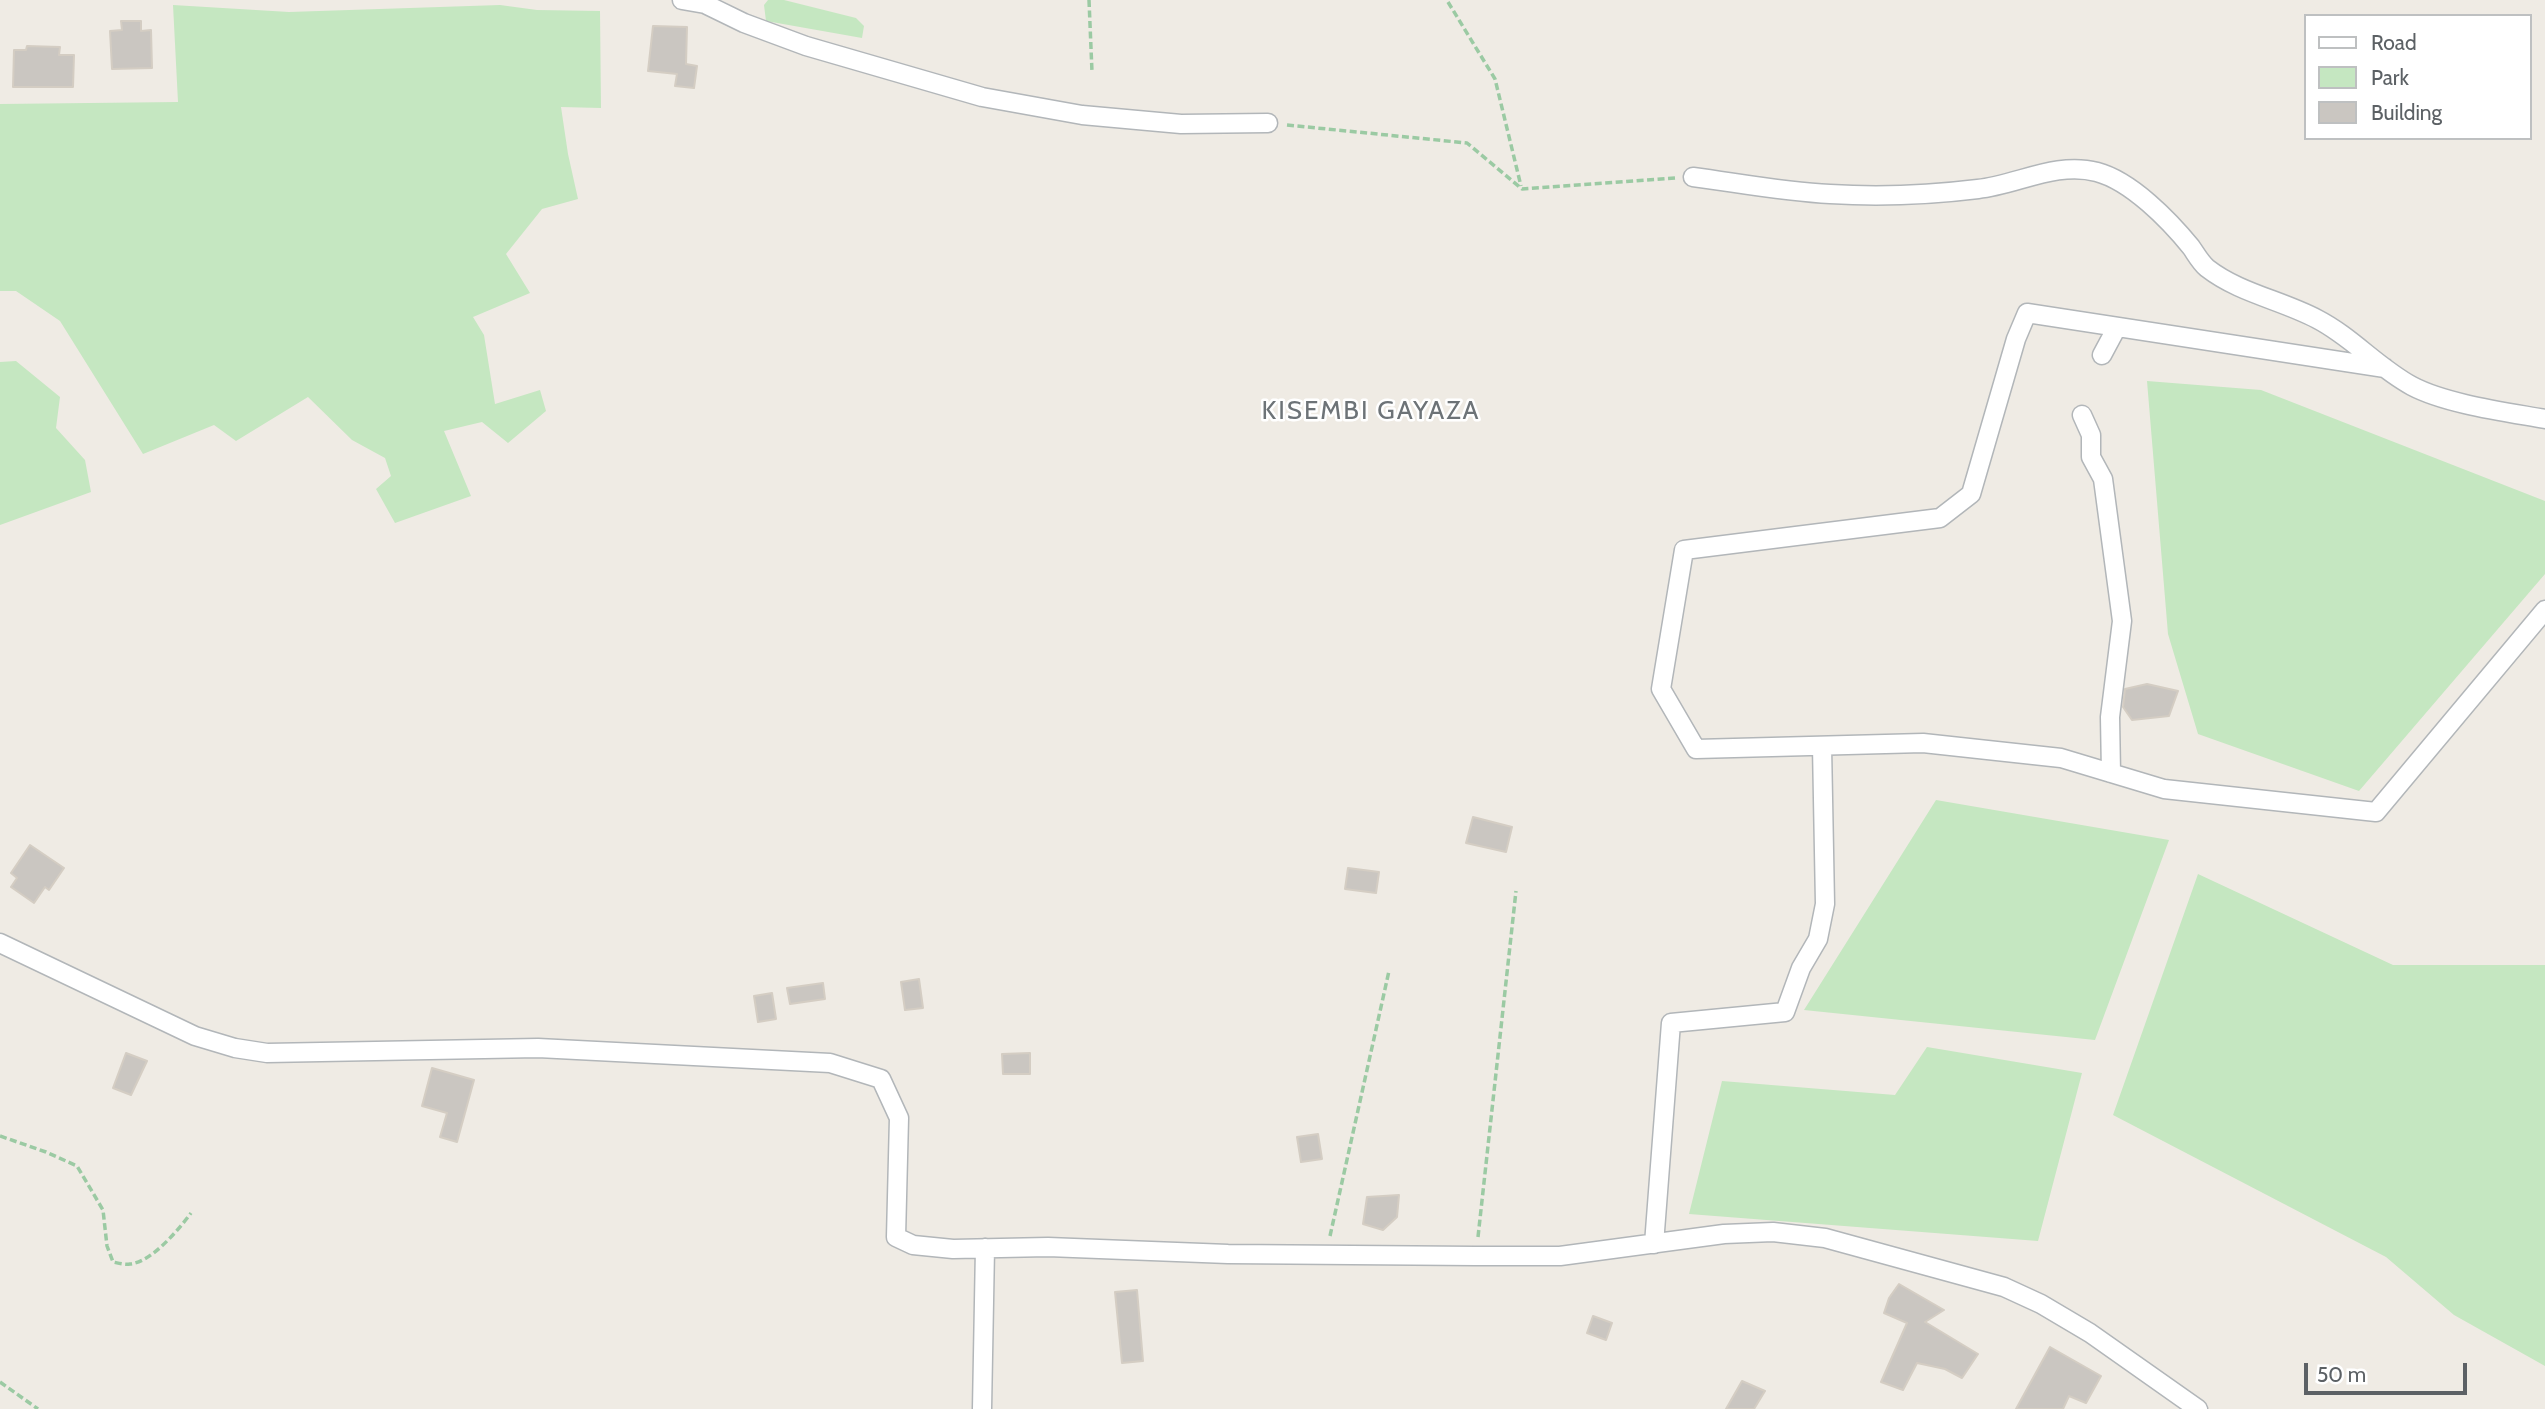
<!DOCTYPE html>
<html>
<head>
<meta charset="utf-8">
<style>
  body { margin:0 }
  #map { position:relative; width:2545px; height:1409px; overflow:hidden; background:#efebe4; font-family:Cabin,sans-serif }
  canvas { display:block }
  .legend { position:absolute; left:2304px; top:14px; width:228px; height:126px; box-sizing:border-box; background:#fff; border:2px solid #bec0c1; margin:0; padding:9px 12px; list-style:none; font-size:21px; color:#5c6165 }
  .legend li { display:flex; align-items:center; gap:14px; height:35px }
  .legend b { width:35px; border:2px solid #bec0c1 }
  .scale { position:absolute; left:2304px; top:1363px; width:163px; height:32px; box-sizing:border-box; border:4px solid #5c6165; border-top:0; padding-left:9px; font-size:21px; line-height:24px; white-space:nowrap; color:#5c6165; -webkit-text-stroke:5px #fff; paint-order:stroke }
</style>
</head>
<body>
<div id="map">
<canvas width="2545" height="1409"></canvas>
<ul class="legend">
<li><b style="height:9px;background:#fff"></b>Road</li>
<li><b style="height:19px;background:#c5e7c1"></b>Park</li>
<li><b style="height:19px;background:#cac6c1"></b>Building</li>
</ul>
<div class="scale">50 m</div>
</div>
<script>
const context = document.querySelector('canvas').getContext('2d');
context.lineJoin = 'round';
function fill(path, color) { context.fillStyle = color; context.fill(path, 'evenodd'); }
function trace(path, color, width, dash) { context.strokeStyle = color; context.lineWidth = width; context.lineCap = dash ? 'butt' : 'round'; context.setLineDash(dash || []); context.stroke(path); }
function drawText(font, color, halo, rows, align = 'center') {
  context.font = font + ' Cabin,sans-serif'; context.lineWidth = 5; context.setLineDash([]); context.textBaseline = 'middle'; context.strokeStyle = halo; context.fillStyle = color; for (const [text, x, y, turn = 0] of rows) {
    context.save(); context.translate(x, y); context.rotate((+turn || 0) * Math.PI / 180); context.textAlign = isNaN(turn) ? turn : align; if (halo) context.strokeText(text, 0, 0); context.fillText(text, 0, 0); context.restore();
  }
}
const green = new Path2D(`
  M768,0h16l72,18 8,8 -2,12 -96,-17 -2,-16z
  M173,5l116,7 211,-7 37,5 63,1 1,97 -40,-1 7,47 10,45 -36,10 -36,45 24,39 -57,24 11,18 11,69 45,-14 6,21 -38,32 -26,-21 -38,9 27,65 -76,27 -19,-34 15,-13 -6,-18 -33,-18 -44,-43 -72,44 -22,-16 -71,29 -83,-133 -44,-30h-16v-187l178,-2z
  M16,361l44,36 -4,31 29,32 6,32 -91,33v-163z
  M2147,381l114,9 284,111v73l-186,217 -161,-57 -30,-100z
  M1936,800l233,40 -74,200 -291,-30z
  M2198,874l195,91h152v401l-91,-51 -68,-58 -273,-142z
  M1927,1047l155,26 -44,168 -349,-27 33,-133 173,14z`);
const building = new Path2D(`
  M121,21h20v10l10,-1 1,38 -40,1 -2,-38 12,-1z
  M653,26l34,1 -1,37 11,2 -3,22 -19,-2 2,-12 -29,-3z
  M27,46l33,1 -1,8h15l-1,32h-60l1,-37h12z
  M2147,684l31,7 -9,25 -37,4 -9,-13 2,-18z
  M1473,817l39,10 -6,25 -40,-9z
  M30,845l34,23 -15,22 -4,-3 -11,16 -23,-16 6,-9 -6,-5z
  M1348,868l31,4 -3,21 -31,-4z
  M919,979l4,29 -18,2 -4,-28z
  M823,983l2,16 -35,5 -3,-16z
  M772,993l4,26 -18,3 -4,-26z
  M126,1053l21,8 -16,34 -18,-7z
  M1030,1053v21h-27l-1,-20z
  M432,1068l42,12 -17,62 -17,-5 7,-24 -25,-7z
  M1318,1134l4,25 -21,3 -4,-25z
  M1399,1195l-2,22 -14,13 -20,-6 4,-27z
  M1899,1284l45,26 -19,12 53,32 -16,24 -17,-9 -28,-6 -14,27 -22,-8 26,-59 -23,-10 5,-15z
  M1137,1290l6,71 -21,2 -7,-71z
  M1593,1316l19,7 -6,17 -19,-7z
  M2050,1347l51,29 -15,27 -17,-7 -6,13h-47z
  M1742,1381l23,10 -11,18h-28z`);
const path = new Path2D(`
  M1089,0l3,72
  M1448,2l47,77 26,107
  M1287,125l180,18 55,46 153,-11
  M0,1136l46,16 31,14 26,44 4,36 6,16c5,1 12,3 17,2 22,-2 49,-35 61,-51
  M1330,1236l59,-265
  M1478,1237l38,-346
  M0,1382l38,27`);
const street = new Path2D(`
  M682,0l23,4 39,19 62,23 176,51 100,18 99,9 87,-1
  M1693,177c45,6 91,15 137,17 48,3 99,1 148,-5 39,-4 78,-28 119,-17 34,9 72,48 94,75 5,7 9,15 16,21 32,25 74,32 110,51 35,18 60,48 95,67 34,18 94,26 133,33
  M2102,355l15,-28
  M2385,368l-358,-55 -11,26 -45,155 -31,24 -256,32 -23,139 35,60 227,-6 138,15 103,31 212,23 169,-202
  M2082,415l9,20v22l12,22 19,142 -12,96 1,56
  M0,943l195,93 40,12 32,5 271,-5 292,15 51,16 18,39 -3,119 17,8 40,4 95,-2 180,7 247,2h85l164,-22 49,-2 52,6 179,49 37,17 49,29 108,76
  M1654,1244l17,-221 114,-11 16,-44 17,-29 7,-35 -3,-158
  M982,1409l3,-161`);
const quarterNames = [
  ["KISEMBI GAYAZA",1371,411]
];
fill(green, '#c5e7c1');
fill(building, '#cac6c1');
trace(building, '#d4cdc3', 2);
trace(street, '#b2b6b9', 21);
trace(path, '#9bcaa3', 3.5, [7, 3.5]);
trace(street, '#fff', 18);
context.letterSpacing = '2px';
drawText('26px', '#6d7377', '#fff', quarterNames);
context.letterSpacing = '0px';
</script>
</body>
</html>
